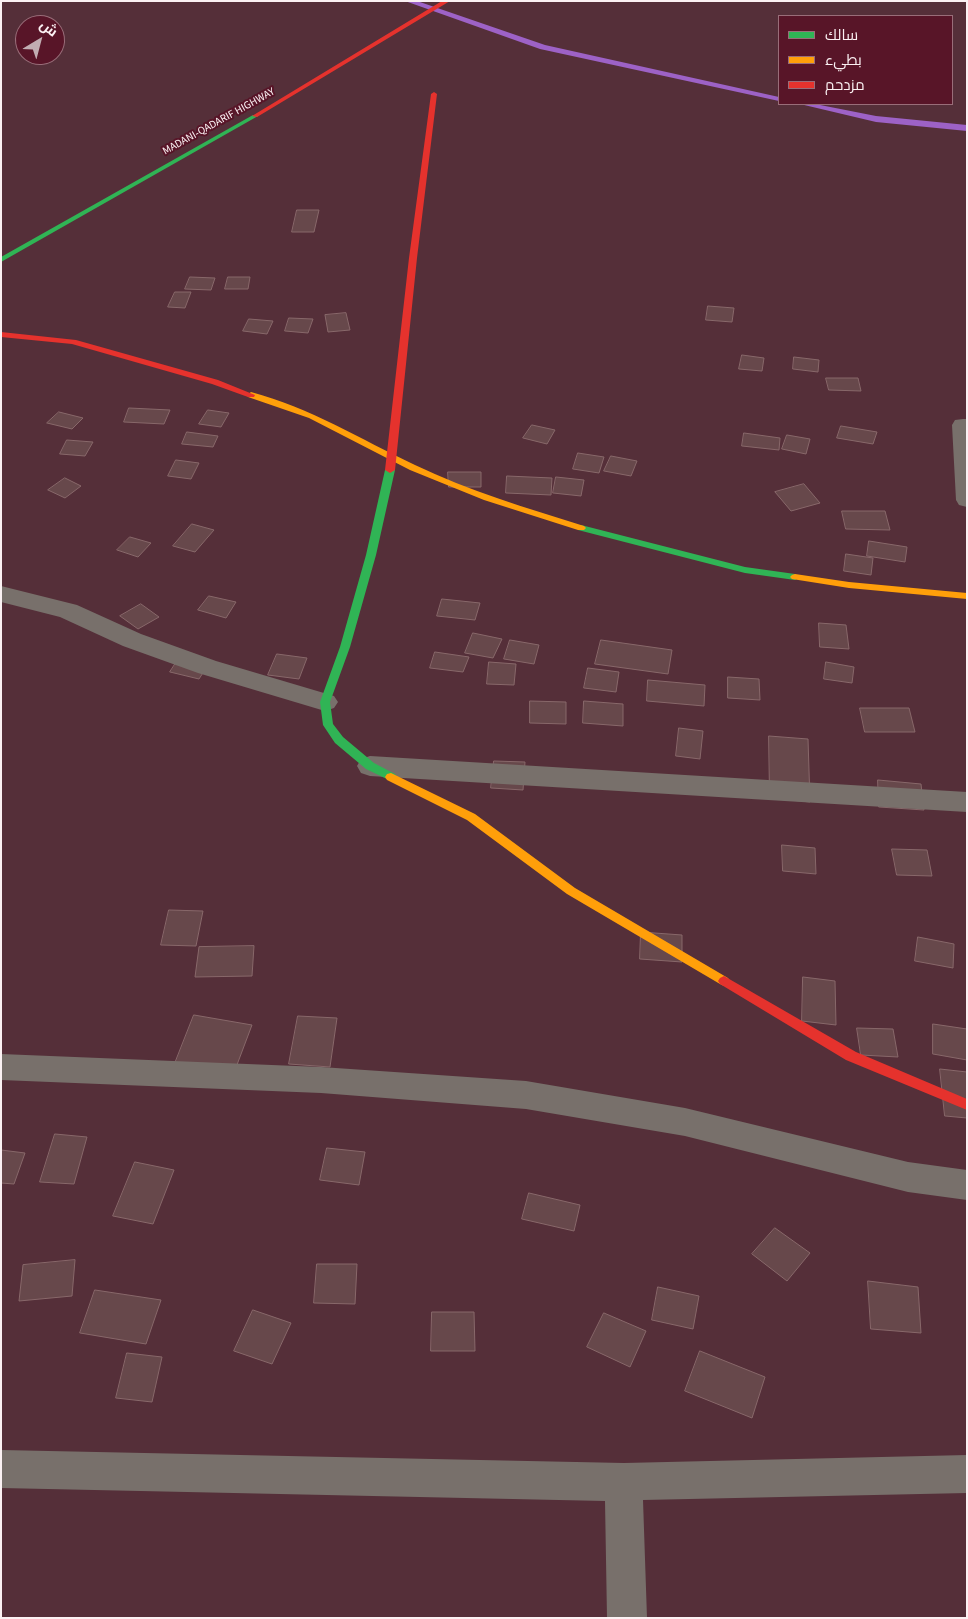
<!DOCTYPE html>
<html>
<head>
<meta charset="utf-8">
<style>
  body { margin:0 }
  #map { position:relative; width:968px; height:1619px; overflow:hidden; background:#552f39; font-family:"Source Sans 3",Cairo,sans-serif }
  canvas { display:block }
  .frame { position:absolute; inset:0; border:2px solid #fbf1f3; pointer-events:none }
  .legend { position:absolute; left:778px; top:15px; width:175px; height:90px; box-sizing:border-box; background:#581528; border:1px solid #996d79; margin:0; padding:6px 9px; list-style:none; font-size:15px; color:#fbf1f3 }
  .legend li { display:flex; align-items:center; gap:10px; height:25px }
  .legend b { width:25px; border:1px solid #996d79 }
  .north { position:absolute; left:15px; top:15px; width:50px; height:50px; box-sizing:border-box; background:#581528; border:1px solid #996d79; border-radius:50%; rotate:37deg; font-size:14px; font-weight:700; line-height:20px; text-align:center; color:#fbf1f3 }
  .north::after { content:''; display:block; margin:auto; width:18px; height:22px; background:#c1adb2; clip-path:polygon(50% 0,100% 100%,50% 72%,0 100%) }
</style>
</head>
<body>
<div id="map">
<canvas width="968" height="1619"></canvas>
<div class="frame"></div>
<ul class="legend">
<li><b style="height:6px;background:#30b455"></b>سالك</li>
<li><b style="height:6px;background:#ff9f0a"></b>بطيء</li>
<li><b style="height:6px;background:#e5322d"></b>مزدحم</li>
</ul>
<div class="north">ش</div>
</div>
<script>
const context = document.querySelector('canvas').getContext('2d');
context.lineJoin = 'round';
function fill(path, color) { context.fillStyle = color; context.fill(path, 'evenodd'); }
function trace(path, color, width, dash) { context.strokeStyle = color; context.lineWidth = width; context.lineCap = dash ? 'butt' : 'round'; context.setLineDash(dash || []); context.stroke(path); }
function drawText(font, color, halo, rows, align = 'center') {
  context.font = font + ' "Source Sans 3",sans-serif'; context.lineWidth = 4; context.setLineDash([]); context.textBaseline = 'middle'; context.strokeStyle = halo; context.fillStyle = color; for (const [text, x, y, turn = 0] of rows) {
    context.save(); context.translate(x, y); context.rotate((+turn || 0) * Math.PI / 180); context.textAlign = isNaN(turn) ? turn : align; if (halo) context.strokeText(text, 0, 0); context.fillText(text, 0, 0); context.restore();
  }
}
const stream = new Path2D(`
  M405,1h12l128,44 234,52v4l-239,-52z
  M800,104h15l61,12 91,9v6l-91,-9z`);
const building = new Path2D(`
  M297,210h22l-5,22h-22z
  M190,277l25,1 -4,12 -26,-1z
  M228,277h22l-2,12h-23z
  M175,292h16l-6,16 -17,-1z
  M708,306l26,2 -2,14 -26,-2z
  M346,313l4,17 -22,2 -3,-17z
  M289,318l24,1 -5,14 -23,-2z
  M249,319l24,2 -6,13 -24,-3z
  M742,355l22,3 -2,13 -23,-2z
  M794,357l25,3 -1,12 -25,-3z
  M826,378h32l3,13 -32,-1z
  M129,408l41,2 -6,14 -40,-2z
  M208,410l21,3 -8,14 -22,-3z
  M59,412l24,6 -11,11 -25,-6z
  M532,425l23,5 -8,14 -24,-6z
  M841,426l36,6 -4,12 -36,-6z
  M187,432l31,4 -5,11 -31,-3z
  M744,433l36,5 -1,12 -37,-4z
  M787,435l23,4 -4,15 -24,-5z
  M67,440l26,2 -8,14 -25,-2z
  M578,453l26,4 -5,16 -26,-4z
  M611,456l26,5 -6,15 -27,-5z
  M176,460l23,3 -8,16 -23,-3z
  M448,472h33v15h-32z
  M507,476l45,2 -1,17 -45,-2z
  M556,477l28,3 -3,16 -28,-3z
  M65,478l16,8 -16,12 -17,-8z
  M804,484l16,19 -29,8 -16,-19z
  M842,511h43l5,19 -44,-1z
  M192,524l22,6 -19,22 -22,-6z
  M130,537l21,6 -13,14 -21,-7z
  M869,541l38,6 -2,15 -38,-6z
  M846,554l27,4 -2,17 -27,-4z
  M209,596l27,6 -10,16 -28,-8z
  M442,599l38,4 -5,17 -38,-4z
  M141,604l18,13 -21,12 -18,-13z
  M819,623l27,2 3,24 -29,-2z
  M473,633l29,6 -9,19 -28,-5z
  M510,640l29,5 -5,19 -30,-5z
  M601,640l71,10 -4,24 -73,-10z
  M435,652l34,5 -6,15 -33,-4z
  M277,654l30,4 -8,21 -31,-4z
  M181,655l29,7 -11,17 -29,-7z
  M489,662l27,2 -2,21 -27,-1z
  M826,662l28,5 -2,16 -28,-4z
  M588,668l31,4 -3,20 -32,-4z
  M728,677l31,2 1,21 -32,-2z
  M648,680l57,5 -1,21 -57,-5z
  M530,701l36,1v22l-36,-1z
  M584,701l39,3v22l-40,-3z
  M860,708h49l6,24h-50z
  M679,728l24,3 -3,28 -24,-3z
  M769,736l39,3 2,63 -40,-4z
  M494,761l31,1 -2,28 -32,-2z
  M878,780l43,4 3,26 -45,-3z
  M782,845l33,3 1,26 -33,-3z
  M892,849l35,1 5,26 -35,-1z
  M169,910l34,1 -7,35 -35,-1z
  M641,932l41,3v27l-42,-3z
  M918,937l36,7 -1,24 -38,-7z
  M254,946l-2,30 -57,1 4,-30z
  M803,977l32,4 1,44 -34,-4z
  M194,1015l58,10 -23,61 -59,-10z
  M298,1016l39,2 -7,49 -41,-3z
  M933,1024l34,5v31l-34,-6z
  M857,1028l36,1 5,28 -37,-2z
  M940,1069l27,3v46l-22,-2z
  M55,1134l32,3 -13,47 -34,-2z
  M327,1148l38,4 -6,33 -39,-5z
  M1,1150l24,3 -11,31 -13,-1z
  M135,1162l39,8 -21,54 -40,-8z
  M529,1193l51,12 -6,26 -52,-12z
  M775,1228l35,25 -23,28 -35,-27z
  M75,1260l-3,36 -53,5 4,-36z
  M317,1264h40l-2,40 -41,-1z
  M868,1281l50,6 3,46 -50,-4z
  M658,1287l41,9 -6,33 -41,-9z
  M95,1290l66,10 -15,44 -66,-11z
  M253,1310l38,13 -19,41 -38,-13z
  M432,1312h42l1,39h-44z
  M604,1313l42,18 -16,36 -43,-20z
  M700,1351l65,26 -13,41 -67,-27z
  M127,1353l35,4 -10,45 -36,-4z`);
const street = new Path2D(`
  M963,419h4v88l-8,-2 -3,-5 -4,-75 3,-5z
  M1,586l76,19 64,29 75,27 118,35 4,6 -4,6 -9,3 -127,-38 -75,-27 -63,-29 -59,-15z
  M370,756l597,36v20l-597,-36 -9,-3 -4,-7 4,-7z
  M1,1054l320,13 205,14 159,27 223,54 59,8v30l-59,-8 -223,-56 -159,-27 -205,-16 -320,-13z
  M1,1450l623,13 343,-8v38l-324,7 4,118h-40l-2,-117 -604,-13z`);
const fast = new Path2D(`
  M253,115l5,1 -257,146v-5z
  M390,467l5,3 -19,85 -26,92 -20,55 3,22 10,13 31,26 21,11 2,3 -2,3 -4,1 -25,-12 -31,-26 -12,-18 -3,-23 20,-55 26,-92 19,-85z
  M581,525l164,42 50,7 5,3 -5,3 -50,-7 -167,-43v-4z`);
const slow = new Path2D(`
  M251,392c60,16 109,47 164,73 54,26 112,43 169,61l2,2 -2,2h-6l-94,-30 -74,-30 -101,-52 -61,-21 -1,-2z
  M795,574l54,8 118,11v6l-118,-11 -57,-9 -2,-2 2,-2z
  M391,773l84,41 100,74 153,90 2,3 -2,3 -4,2 -4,-2 -153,-90 -100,-74 -80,-40 -2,-3 2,-3z`);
const jam = new Path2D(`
  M442,1h8l-193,116 -5,-1z
  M434,92l3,2 -20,164 -22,212 -5,3 -5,-3 24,-212 22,-164z
  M1,332l75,8 142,40 37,15 -1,2h-6l-36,-13 -140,-40 -71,-7z
  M724,976l132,76 111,47v11l-121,-50 -126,-76 -2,-3 2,-3z`);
const farStreetnames = [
  ["MADANI-QADARIF HIGHWAY",219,122,-29]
];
fill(stream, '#9d62c6');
fill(building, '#67484b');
trace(building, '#88686a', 1);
fill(street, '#78706b');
fill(fast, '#30b455');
fill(slow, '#ff9f0a');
fill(jam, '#e5322d');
drawText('11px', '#fbf1f3', '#581528', farStreetnames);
</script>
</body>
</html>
